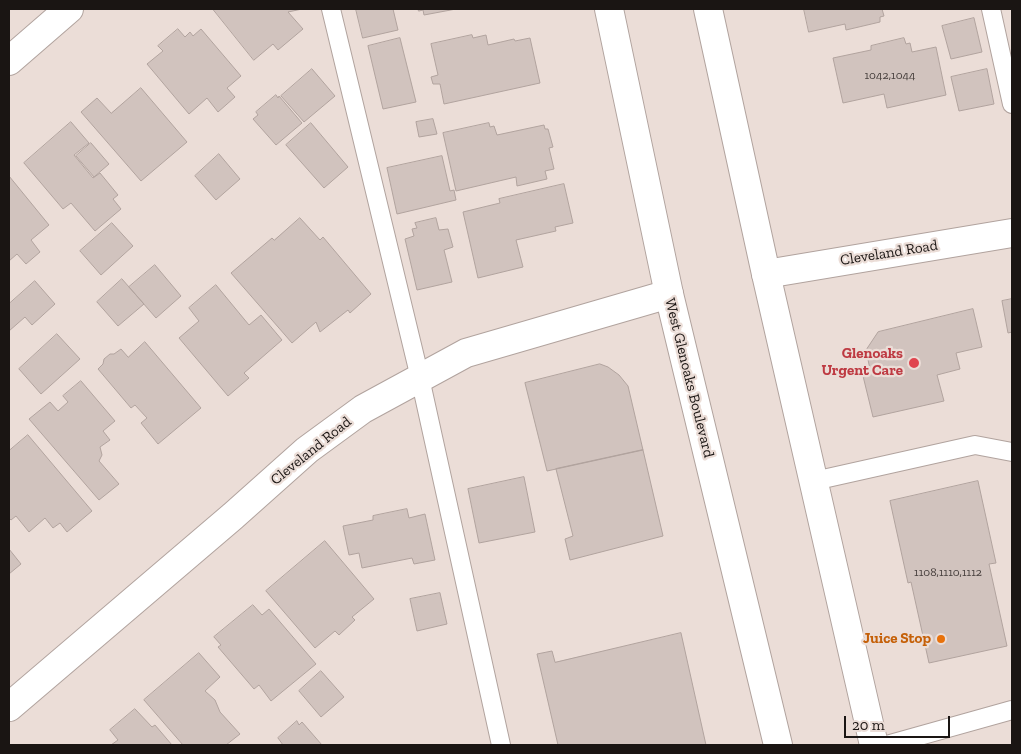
<!DOCTYPE html>
<html>
<head>
<meta charset="utf-8">
<style>
  body { margin:0 }
  #map { position:relative; width:1021px; height:754px; overflow:hidden; background:#ebddd7; font-family:"Zilla Slab",serif }
  canvas { display:block }
  .frame { position:absolute; inset:0; border:10px solid #1a1513; pointer-events:none }
  .scale { position:absolute; left:844px; top:716px; width:106px; height:22px; box-sizing:border-box; border:2px solid #1a1513; border-top:0; padding-left:6px; font-size:15px; line-height:18px; white-space:nowrap; color:#1a1513; -webkit-text-stroke:4px #ebddd7; paint-order:stroke }
</style>
</head>
<body>
<div id="map">
<canvas width="1021" height="754"></canvas>
<div class="frame"></div>
<div class="scale">20 m</div>
</div>
<script>
const context = document.querySelector('canvas').getContext('2d');
context.lineJoin = 'round';
function fill(path, color) { context.fillStyle = color; context.fill(path, 'evenodd'); }
function trace(path, color, width, dash) { context.strokeStyle = color; context.lineWidth = width; context.lineCap = dash ? 'butt' : 'round'; context.setLineDash(dash || []); context.stroke(path); }
function drawText(font, color, halo, rows, align = 'center') {
  context.font = font + ' "Zilla Slab",serif'; context.lineWidth = 4.5; context.setLineDash([]); context.textBaseline = 'middle'; context.strokeStyle = halo; context.fillStyle = color; for (const [text, x, y, turn = 0] of rows) {
    context.save(); context.translate(x, y); context.rotate((+turn || 0) * Math.PI / 180); context.textAlign = isNaN(turn) ? turn : align; if (halo) context.strokeText(text, 0, 0); context.fillText(text, 0, 0); context.restore();
  }
}
const building = new Path2D(`
  M213,9h89l-14,3 15,17 -25,21 -5,-6 -19,16z
  M356,9h37l5,21 -35,8z
  M418,9h38l-32,6 -1,-5 -4,1z
  M804,9h78l2,7 -4,1v5l-34,8 -1,-6 -36,8z
  M974,18l8,34 -31,7 -9,-33z
  M178,29l7,8 5,-5 3,4 8,-7 40,47 -14,12 8,9 -17,15 -11,-14 -18,16 -42,-50 16,-13 -5,-5z
  M472,35l1,3 13,-3 2,10 26,-6 1,2 15,-3 10,45 -96,21 -4,-20h-7l-2,-7 7,-2 -7,-31z
  M400,38l16,64 -33,7 -15,-63z
  M904,38l2,6 4,-1 2,9 24,-5 10,48 -59,13 -3,-14 -41,9 -10,-45 38,-8v-4z
  M312,69l23,27 -31,26 -23,-26z
  M987,69l7,35 -35,7 -8,-34z
  M141,88l46,54 -46,39 -60,-69 16,-14 14,15z
  M276,95l2,3 1,-2 23,27 -26,22 -23,-26 5,-4 -2,-3z
  M433,119l4,15 -18,3 -3,-15z
  M71,122l18,21 -15,12 19,23 7,-5 18,22 -5,4 8,10 -26,22 -24,-28 -8,6 -39,-46z
  M311,123l37,44 -24,21 -38,-43z
  M489,123l1,4 4,-1 3,9 47,-10 1,4h3l5,18 -4,1 5,21 -9,2 2,8 -30,7 -1,-9 -60,14 -13,-58z
  M91,143l18,21 -15,13 -18,-21z
  M219,154l21,25 -24,21 -21,-24z
  M442,156l8,35 4,-1 2,10 -59,14 -10,-46z
  M9,176l40,49 -18,15 9,12 -14,12 -9,-10 -8,7z
  M564,184l9,39 -18,4 1,4 -40,9 7,27 -45,11 -15,-66 37,-9 -1,-4z
  M300,218l20,22 3,-3 48,57 -21,19 -2,-3 -28,22 -4,-10 -24,21 -61,-70 41,-35 2,2z
  M436,218l3,12 9,-1 5,18 -9,3 8,32 -35,8 -12,-51 9,-3 -2,-7 5,-1 -2,-5z
  M112,223l21,23 -32,29 -21,-24z
  M155,265l26,31 -25,22 -27,-31z
  M122,279l22,25 -26,22 -21,-24z
  M35,281l20,23 -23,21 -7,-8 -16,14v-27z
  M216,285l33,40 12,-10 21,25 -38,33 5,5 -21,18 -49,-58 20,-17 -10,-13z
  M1012,299v33l-4,1 -6,-32z
  M973,309l9,38 -26,6 4,16 -23,6 7,26 -71,16 -10,-41 8,-2 -5,-24 12,-18z
  M57,334l23,25 -39,35 -22,-25z
  M145,342l56,66 -43,36 -17,-21 6,-5 -12,-13 -4,3 -33,-39 5,-5 1,-5 6,-5h4l7,-5 7,8z
  M600,364l8,3 11,8 9,11 15,64 -96,21 -22,-88z
  M81,381l34,40 -12,10 7,9 -10,7 2,8 -3,6 20,23 -20,16 -70,-81 21,-17 8,9 10,-9 -5,-6z
  M28,435l64,76 -25,21 -7,-9 -7,5 -8,-10 -16,14 -13,-16 -5,4 -2,-2v-67z
  M643,450l20,86 -93,24 -5,-21 8,-3 -17,-67z
  M524,477l11,55 -56,11 -11,-54z
  M978,481l18,82 -7,1 18,82 -78,17 -18,-81 -3,1 -18,-82z
  M407,509l2,9 16,-4 10,46 -21,4 -2,-6 -50,10 -3,-15 -10,2 -6,-29 30,-6v-4z
  M325,541l49,58 -22,18 3,3 -16,15 -4,-4 -20,17 -49,-57z
  M9,549l12,15 -12,10z
  M440,593l7,31 -30,7 -7,-32z
  M253,605l9,10 7,-6 47,55 -45,37 -12,-16 -5,4 -36,-42 3,-2 -7,-8z
  M681,633l25,112h-148l-21,-91 15,-3 3,11z
  M199,653l21,24 -15,14 10,9 5,12 20,22 -14,11h-43l-39,-45z
  M321,671l23,26 -23,20 -22,-26z
  M135,709l17,18 3,-2 17,20h-61l7,-5 -8,-10z
  M297,721l2,4 3,-3 20,23h-39l-5,-7z`);
const lane = new Path2D(`
  M331,9l89,369 81,367
  M991,9l21,95
  M814,481l161,-36 37,7
  M887,745l125,-35`);
const street = new Path2D(`
  M9,61l60,-52
  M766,274l246,-41
  M9,707l224,-191 74,-66 56,-41 103,-56 203,-59`);
const secondary = new Path2D(`
  M609,9l60,285 109,451
  M708,9l58,265 108,471`);
const markers = [
  [914,363,6,"#e0444e"],
  [941,639,5,"#e8710a"]
];
const numberNames = [
  ["1042,1044",890,76],
  ["1108,1110,1112",948,573]
];
const streetNames = [
  ["Cleveland Road",889,253,-9],
  ["West Glenoaks Boulevard",689,378,76],
  ["Cleveland Road",311,451,-39]
];
const healthNames = [
  ["Glenoaks",903,354],
  ["Urgent Care",903,371]
];
const foodNames = [
  ["Juice Stop",931,639]
];
fill(building, '#d1c3be');
trace(building, '#b1a39e', 1);
trace(lane, '#b1a39e', 20);
trace(street, '#b1a39e', 30);
trace(secondary, '#b1a39e', 30);
trace(lane, '#fff', 18);
trace(street, '#fff', 28);
trace(secondary, '#fff', 28);
for (const [x, y, r, color] of markers) { const dot = new Path2D(); dot.arc(x, y, r, 0, 2 * Math.PI); context.fillStyle = color; context.fill(dot); trace(dot, '#ebddd7', 2); }
drawText('12px', '#48403e', null, numberNames);
drawText('15px', '#1a1513', '#ebddd7', streetNames);
drawText('bold 15px', '#be3a42', '#ebddd7', healthNames, 'right');
drawText('bold 15px', '#c56008', '#ebddd7', foodNames, 'right');
</script>
</body>
</html>
